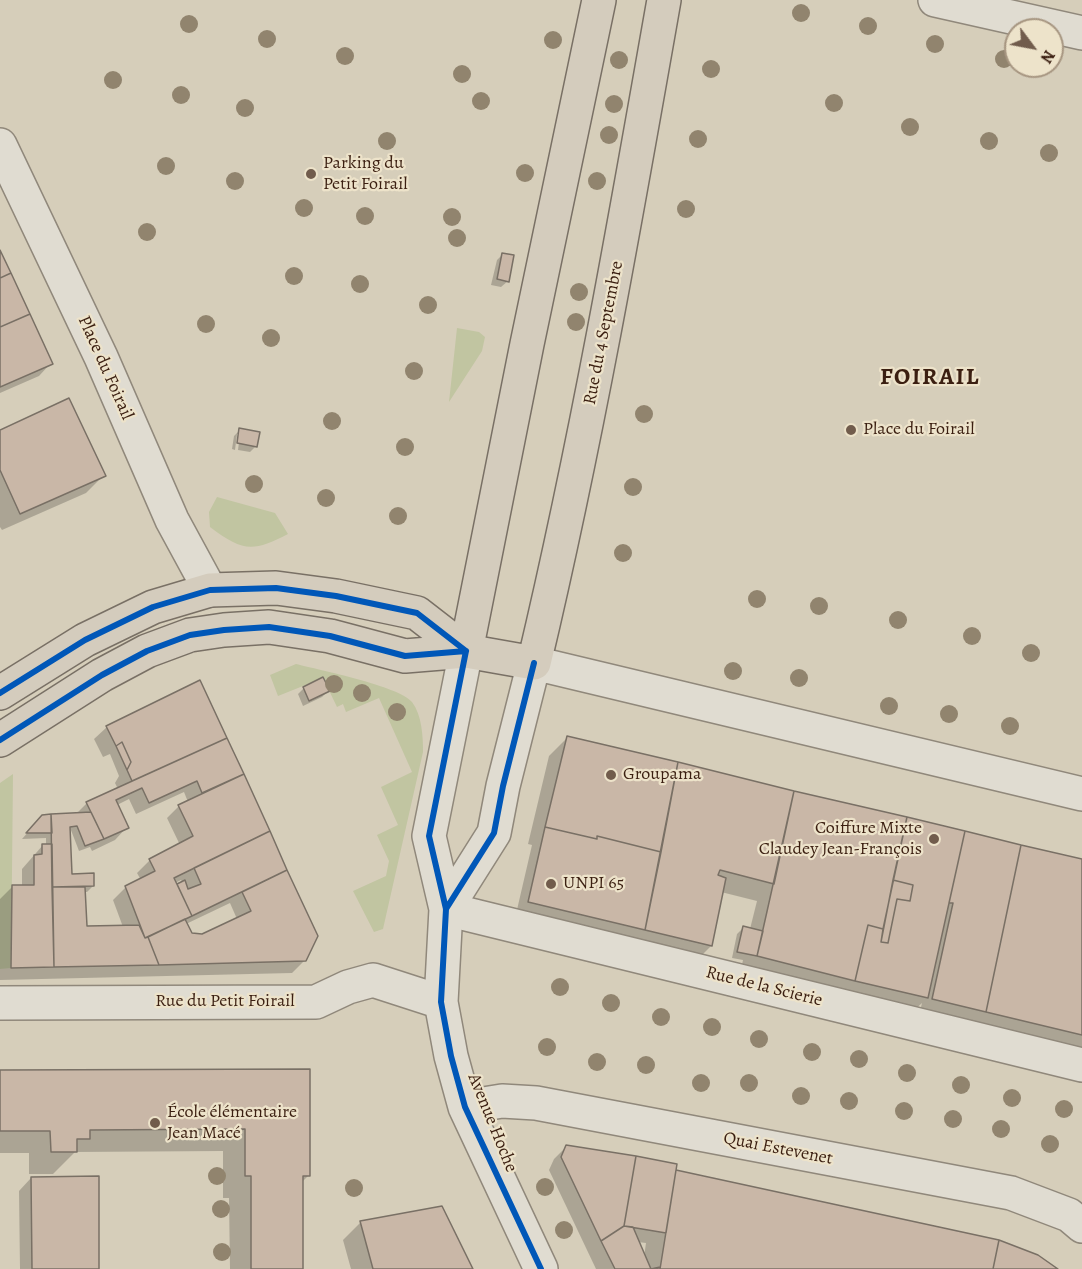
<!DOCTYPE html>
<html>
<head>
<meta charset="utf-8">
<style>
  body { margin:0 }
  #map { position:relative; width:1082px; height:1269px; overflow:hidden; background:#d6ceba; font-family:Alegreya,serif }
  canvas { display:block }
  .north { position:absolute; left:1004px; top:18px; width:60px; height:60px; box-sizing:border-box; background:#ede3ca; border:2px solid #a69580; border-radius:50%; rotate:122deg; font-size:16px; font-weight:700; line-height:24px; text-align:center; color:#3b1f11 }
  .north::after { content:''; display:block; margin:auto; width:21px; height:27px; background:#715c4c; clip-path:polygon(50% 0,100% 100%,50% 72%,0 100%) }
</style>
</head>
<body>
<div id="map">
<canvas width="1082" height="1269"></canvas>
<div class="north">N</div>
</div>
<script>
const context = document.querySelector('canvas').getContext('2d');
context.lineJoin = 'round';
function fill(path, color) { context.fillStyle = color; context.fill(path, 'evenodd'); }
function trace(path, color, width, dash) { context.strokeStyle = color; context.lineWidth = width; context.lineCap = dash ? 'butt' : 'round'; context.setLineDash(dash || []); context.stroke(path); }
function drawText(font, color, halo, rows, align = 'center') {
  context.font = font + ' Alegreya,serif'; context.lineWidth = 4.5; context.setLineDash([]); context.textBaseline = 'middle'; context.strokeStyle = halo; context.fillStyle = color; for (const [text, x, y, turn = 0] of rows) {
    context.save(); context.translate(x, y); context.rotate((+turn || 0) * Math.PI / 180); context.textAlign = isNaN(turn) ? turn : align; if (halo) context.strokeText(text, 0, 0); context.fillText(text, 0, 0); context.restore();
  }
}
const green = new Path2D(`
  M457,328l22,4 6,5 -3,14 -33,51z
  M217,497l58,16 13,21c-36,19 -46,17 -78,-7l-1,-15z
  M296,664c23,6 103,22 116,38 10,13 11,35 11,50l-40,177 -9,3 -21,-41 33,-15 3,-15 -12,-26 21,-10 -17,-38 31,-15 -33,-74 -33,14 -3,-8 -6,3 -14,-29 -45,18 -8,-21z
  M13,774l-2,194 -11,1v-186z`);
const shadow = new Path2D(`
  M0,253l51,110 -12,13 -39,17z
  M503,254l5,27 -7,6 -10,-2 6,-25z
  M240,430l16,16 -6,6 -12,-2 2,-16h-3l-2,16 -3,-1 2,-13z
  M0,432l104,43 -18,18 -84,37 -2,-3z
  M199,682l117,254 -11,24 -13,13 -292,7v-81l13,-13 9,1v-18l21,-24h3v-7l-24,1 14,-16 39,-8 12,-12 31,-14 -3,-6 4,-7 -9,-22 -7,3 -9,-18 13,-12zM184,792l4,10 -9,4 -12,12 13,27 -30,15 -13,13 4,7 -16,8 -12,12 10,27 -38,1 -1,-36h3l6,-6 -23,-11 -1,-50 10,26 11,-4 2,4 23,-11 12,-13 -10,-22 12,-6 7,15zM181,880l2,3 -7,3 -1,-3zM230,903l7,16 -35,17 -11,-2 -5,-10z
  M304,688l24,3 -6,6 -19,9 -5,-12z
  M567,738l515,123v195l-162,-45 2,-8 -13,12 -169,-41 3,-14 -11,-2 5,-24 6,-6 7,1 7,-28 -36,-9 -10,54 -18,18 -177,-50 16,-69 -4,-1 21,-88z
  M309,1070v105l-8,8 1,86h-72l-1,-71h-6v-47l-148,1 -22,22h-24v-21h-29v-81z
  M567,1146l107,25 381,98h-459l-47,-99 5,-11zM638,1242l8,1 -2,14z
  M31,1178l67,91h-78l-1,-78z
  M360,1223l111,46h-120l-8,-29z`);
const building = new Path2D(`
  M0,250l11,23 -11,5z
  M502,253l12,2 -5,27 -12,-3z
  M11,273l19,41 -30,13v-49z
  M30,314l23,50 -53,23v-60z
  M69,398l37,78 -86,38 -20,-44v-40z
  M239,428l21,4 -3,15 -20,-4z
  M323,677l7,14 -21,10 -6,-14z
  M200,680l27,58 -95,43 -5,-11 4,-8 -9,-20 -6,4 -10,-20z
  M567,736l111,26 -17,90 -64,-16v3l-52,-12z
  M227,738l17,36 -42,19 -5,-12 -48,22 -7,-15 -26,12 13,28 -25,11 -18,-37z
  M122,742l9,20 -4,8 -11,-24z
  M678,762l116,29 -20,93 -54,-14 -2,5 8,3 -14,68 -67,-16z
  M244,774l26,57 -96,47 18,38 -47,22 -20,-52 30,-15 -6,-12 44,-23 -15,-31z
  M794,791l113,26 -24,112 -15,-4 -13,56 -98,-25z
  M91,812l13,27 -19,7 -8,-20 -7,1 2,47 22,-1v13l-42,1 -1,-73z
  M51,814l1,19h-26l16,-18z
  M907,817l58,14 -37,167 -73,-17 13,-56 15,4 -2,13 7,1 9,-44 13,2 3,-16 -20,-5z
  M545,827l52,12v-3l64,16 -16,78 -117,-28z
  M270,831l17,39 -95,46 -15,-32 8,-4 3,9 13,-5 -7,-16z
  M965,831l56,14 -35,167 -54,-13 21,-96h-4z
  M42,844h10l2,123 -43,1 1,-83h22v-30l8,-1z
  M1021,845l61,14v176l-96,-23z
  M287,870l31,66 -12,25 -147,4 -11,-28 37,-18 7,14 10,1 49,-23 -9,-19z
  M893,880l20,5 -3,16 -13,-2 -9,44 -7,-1z
  M52,887h33l2,39 52,-1 6,13 3,-1 11,28 -105,2z
  M743,926l20,5 -6,25 -20,-4z
  M310,1069v107h-7v93h-52v-93h-6v-47l-155,1v9h-13v13h-26l-1,-21h-50v-61z
  M566,1145l70,11 -12,70 -23,15 -40,-84z
  M636,1156l41,8 -11,69 -42,-7z
  M676,1170l323,70 -6,29h-333z
  M99,1176v93h-67l-1,-92z
  M442,1206l31,63h-100l-13,-48z
  M624,1226l9,1 18,42 9,-2v2h-45l-14,-28z
  M999,1240l39,15 20,14h-65z`);
const minor = new Path2D(`
  M935,0l147,33
  M0,145l101,212 71,163 38,70
  M466,651l-37,185 17,73 -5,93 10,54 14,51 76,162
  M446,909l48,-76 9,-47 31,-123 548,131
  M446,909l636,156
  M0,1003l316,-1 32,-15 25,-7 68,22
  M465,1107l37,-6 34,2 475,90 58,22 13,11`);
const major = new Path2D(`
  M466,651l61,-307 72,-344
  M0,693l85,-53 68,-33 57,-17 66,-2 60,8 81,17 49,38
  M0,740l102,-65 45,-24 43,-16 34,-5 45,-3 61,9 75,20 61,-5 68,12c52,-219 91,-441 130,-663`);
const cycleway = new Path2D(`
  M466,651l-37,185 17,73 -5,93 10,54 14,51 76,162
  M0,693l85,-53 68,-33 57,-17 66,-2 60,8 81,17 49,38
  M0,740l102,-65 45,-24 43,-16 34,-5 45,-3 61,9 75,20 61,-5
  M446,909l48,-76 9,-47 31,-123`);
const trees = [
  [801,13],
  [189,24],
  [868,26],
  [267,39],
  [553,40],
  [935,44],
  [345,56],
  [1004,59],
  [619,60],
  [711,69],
  [462,74],
  [113,80],
  [181,95],
  [481,101],
  [834,103],
  [614,104],
  [245,108],
  [910,127],
  [609,135],
  [698,139],
  [387,141],
  [989,141],
  [1049,153],
  [166,166],
  [525,173],
  [235,181],
  [597,181],
  [304,208],
  [686,209],
  [365,216],
  [452,217],
  [147,232],
  [457,238],
  [294,276],
  [360,284],
  [579,292],
  [428,305],
  [576,322],
  [206,324],
  [271,338],
  [414,371],
  [644,414],
  [332,421],
  [405,447],
  [254,484],
  [633,487],
  [326,498],
  [398,516],
  [623,553],
  [757,599],
  [819,606],
  [898,620],
  [972,636],
  [1031,653],
  [733,671],
  [799,678],
  [334,684],
  [362,693],
  [889,706],
  [397,712],
  [949,714],
  [1010,726],
  [560,987],
  [611,1003],
  [661,1017],
  [712,1027],
  [759,1039],
  [547,1047],
  [812,1052],
  [859,1059],
  [597,1062],
  [646,1065],
  [907,1073],
  [701,1083],
  [749,1083],
  [961,1085],
  [801,1096],
  [1012,1098],
  [849,1101],
  [1064,1109],
  [904,1111],
  [953,1119],
  [1001,1129],
  [1050,1144],
  [217,1176],
  [545,1187],
  [354,1188],
  [221,1209],
  [564,1230],
  [222,1252]
];
const markers = [
  [311,174,6,"#715c4c"],
  [851,430,6,"#715c4c"],
  [611,775,6,"#715c4c"],
  [934,839,6,"#715c4c"],
  [551,884,6,"#715c4c"],
  [155,1123,6,"#715c4c"]
];
const poiNames = [
  ["Parking du",323,164],
  ["Petit Foirail",323,185],
  ["Place du Foirail",863,430],
  ["Groupama",623,775],
  ["Coiffure Mixte",922,829,"right"],
  ["Claudey Jean-François",922,850,"right"],
  ["UNPI 65",563,884],
  ["École élémentaire",167,1113],
  ["Jean Macé",167,1134]
];
const streetNames = [
  ["Rue du 4 Septembre",604,333,-79],
  ["Place du Foirail",105,368,66],
  ["Rue de la Scierie",764,987,14],
  ["Rue du Petit Foirail",225,1002],
  ["Avenue Hoche",492,1123,68],
  ["Quai Estevenet",778,1149,11]
];
const districtNames = [
  ["FOIRAIL",930,378]
];
fill(green, '#c1c5a1');
fill(shadow, '#0003');
fill(building, '#c9b7a7');
trace(building, '#797065', 1.5);
trace(minor, '#90887b', 36);
trace(major, '#797065', 36);
trace(minor, '#e0dcd1', 33);
trace(major, '#d4ccbd', 33);
trace(cycleway, '#0057b8', 6);
context.fillStyle = '#91846e';
for (const [x, y] of trees) { context.beginPath(); context.arc(x, y, 9, 0, 2 * Math.PI); context.fill(); }
for (const [x, y, r, color] of markers) { const dot = new Path2D(); dot.arc(x, y, r, 0, 2 * Math.PI); context.fillStyle = color; context.fill(dot); trace(dot, '#ede3ca', 2); }
drawText('18px', '#3b1f11', '#ede3ca', poiNames, 'left');
drawText('18px', '#3b1f11', '#ede3ca', streetNames);
context.letterSpacing = '1.5px';
drawText('bold 24px', '#3b1f11', '#ede3ca', districtNames);
context.letterSpacing = '0px';
</script>
</body>
</html>
